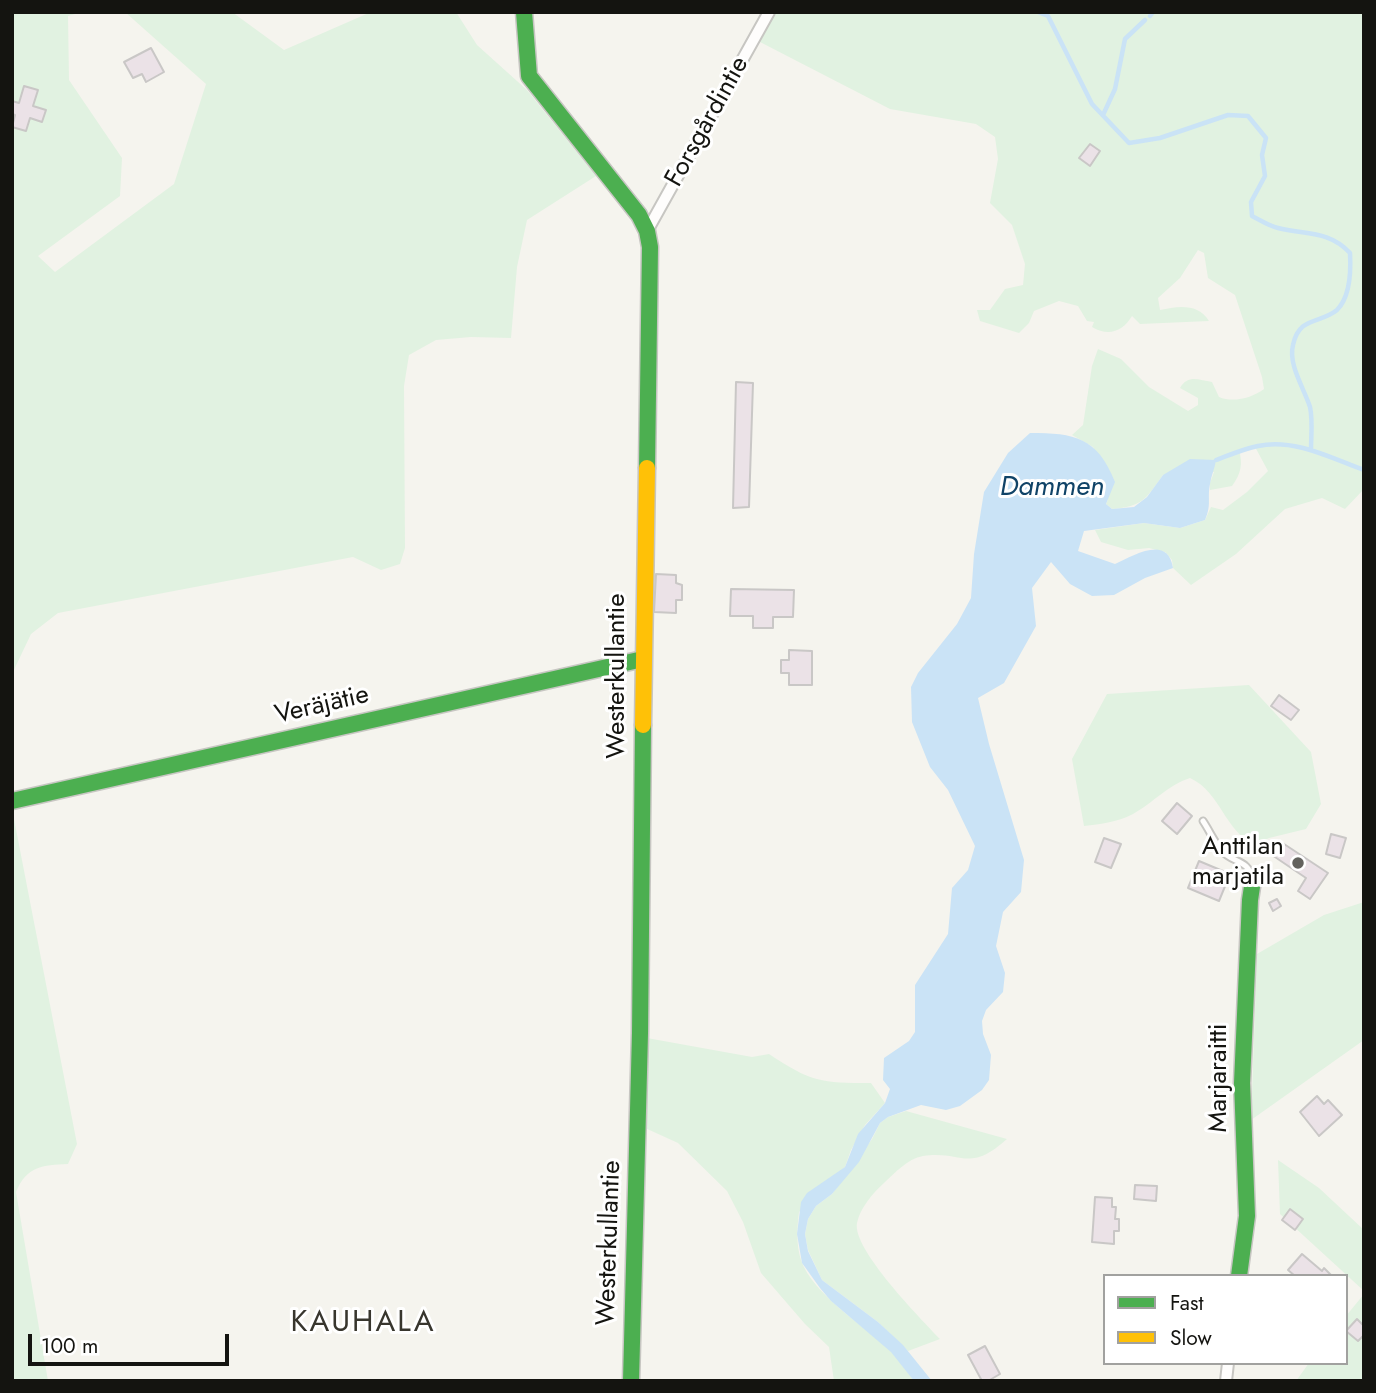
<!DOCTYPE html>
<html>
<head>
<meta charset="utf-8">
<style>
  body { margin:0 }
  #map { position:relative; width:1376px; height:1393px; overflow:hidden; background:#f5f4ee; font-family:Jost,sans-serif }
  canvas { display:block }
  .frame { position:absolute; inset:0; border:14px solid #141410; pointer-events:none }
  .legend { position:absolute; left:1103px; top:1274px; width:245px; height:91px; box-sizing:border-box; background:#fff; border:2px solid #a1a19f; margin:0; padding:9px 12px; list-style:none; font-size:21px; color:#141410 }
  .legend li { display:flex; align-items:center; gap:14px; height:35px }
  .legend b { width:35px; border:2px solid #a1a19f }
  .scale { position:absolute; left:28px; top:1334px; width:201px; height:32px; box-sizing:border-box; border:4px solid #141410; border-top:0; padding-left:9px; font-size:21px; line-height:24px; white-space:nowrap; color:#141410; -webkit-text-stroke:5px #fff; paint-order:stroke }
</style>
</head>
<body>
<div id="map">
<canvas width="1376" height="1393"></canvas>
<div class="frame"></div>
<ul class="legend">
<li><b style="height:9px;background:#4caf50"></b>Fast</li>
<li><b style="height:9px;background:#ffc107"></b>Slow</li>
</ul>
<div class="scale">100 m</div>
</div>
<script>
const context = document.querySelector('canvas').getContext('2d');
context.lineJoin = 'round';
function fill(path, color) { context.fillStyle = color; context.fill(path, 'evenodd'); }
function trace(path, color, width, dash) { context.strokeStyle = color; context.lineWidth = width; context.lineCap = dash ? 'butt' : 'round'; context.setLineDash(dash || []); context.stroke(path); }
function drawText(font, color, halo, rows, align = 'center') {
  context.font = font + ' Jost,sans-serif'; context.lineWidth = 6; context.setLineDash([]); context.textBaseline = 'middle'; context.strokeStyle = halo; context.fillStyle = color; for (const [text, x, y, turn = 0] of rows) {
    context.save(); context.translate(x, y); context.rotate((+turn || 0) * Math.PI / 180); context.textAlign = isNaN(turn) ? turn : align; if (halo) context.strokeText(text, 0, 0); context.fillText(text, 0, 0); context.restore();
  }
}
const green = new Path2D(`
  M12,12h70l-14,4 1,64 53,78 -2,38 -82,60 17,16 119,-88 32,-100 -81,-72h107l52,38 87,-38h85l21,33 50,45 69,86 -69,44 -10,47 -6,71 -40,-1 -35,3 -27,15 -5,31 1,162 -5,16 -19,6 -28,-13 -295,56 -27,21 -19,40z
  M775,12h589v477l-19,20 -23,-11 -37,11 -49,45 -45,31 -18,-17 -1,-8 -7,-8 -16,-4 -21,2 -27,-8 -6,-12 49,-7 36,5 25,-8 6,-13 12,3 24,-18 21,-21 -14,-26 -15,5c4,14 2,24 -7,36l-22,4v-7l4,-11 -51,3c-18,25 -20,31 -51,34l-6,-5 2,-5 -15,-52 -21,-12 11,-10 9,-59 6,-17 23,10 28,28 39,24 10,-6v-7l-18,-10c8,-14 19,-8 32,-6l7,15c14,6 33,1 45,-8l-2,-12 -27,-82 -27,-17 -4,-25 -6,-3 -18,28 -22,20 2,12c18,-4 38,-7 49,11l-69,3 -8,-8c-9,15 -23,21 -40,11l2,-5 -7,-1 -9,-15 -19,-5 -25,10 -5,12 -10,10 -39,-12 -3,-11h13l15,-21 18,-4 2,-21 -13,-39 -22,-22 8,-44 -3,-22 -19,-13 -86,-15 -130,-67z
  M1249,685l62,67 10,52 -15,25 -37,9 -14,7c-31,-14 -34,-53 -65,-67 -22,7 -37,25 -57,36 -15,8 -32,10 -49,12l-12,-67 35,-65z
  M14,819l63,325 -9,20c-26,1 -41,2 -52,28l32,189h-36v-561z
  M1364,902v138l-113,80 6,-166 67,-39z
  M647,1038l105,19 17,-3c42,28 52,29 102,29l14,20 -20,22 -14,25 -6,17 -46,45c-2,16 -3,32 2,48 12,35 64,66 90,91 9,9 16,20 23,30h-80l-5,-34 -24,-23 -44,-51 -18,-51 -16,-31 -49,-48 -33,-15z
  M906,1111l101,28c-39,35 -45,11 -84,17 -16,3 -28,17 -39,27 -11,10 -24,25 -27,40 -5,26 64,96 83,116l-32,12 -30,-29 -56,-42 -14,-30 -3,-16 3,-15 8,-13 16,-12 40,-55 8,-16 8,-6z
  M1278,1160l41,28 45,42v61l-84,-77z
  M1364,1294v87h-68l13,-18h37v-47z`);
const water = new Path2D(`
  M1030,433c45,0 67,4 85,49l-9,22 6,5 22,-2 13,-10 16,-22 27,-16 26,1c-1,8 -5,16 -6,24 -3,15 2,20 -5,36l-25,8 -36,-5 -60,8 -6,20 37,13c18,-8 53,-30 58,4l-28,10 -31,17 -22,1 -22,-12 -19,-22 -19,26 4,38 -32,57 -26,15 11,46 35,116 -3,32 -18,20 -7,34 9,27 -2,19 -17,18 -4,11 1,13 8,21 -2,25 -7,10 -22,16 -14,4 -25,-5 -33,12 -8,6 -21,39 -27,32 -16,12 -8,13 -3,15 3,17 14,29 56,42 25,23 29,36h-18l-23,-29 -60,-51 -11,-13 -18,-25 -5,-29 4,-32 6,-9 38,-26 13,-33 27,-31 5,-14 -7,-9 1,-22 25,-17 6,-9v-47l33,-51 4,-46 16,-18 7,-24 -27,-56 -18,-23 -18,-45 -1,-35 7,-14 39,-49 14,-26 3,-44 10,-62 24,-39z`);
const stream = new Path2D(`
  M1038,12l10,4 44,88 37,39 31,-5 68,-23 20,1 18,22 -4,17 3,21 -14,26 1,14c8,4 17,10 26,12 27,7 51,2 72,25 1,18 0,44 -13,57 -17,14 -38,6 -44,35 -5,20 11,43 17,62 3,13 1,30 1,43
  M1150,16l3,-4
  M1103,115l12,-26 10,-50 20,-19
  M1216,460c13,-5 28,-11 42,-14 36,-8 73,12 106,24`);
const building = new Path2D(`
  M151,48l13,24 -18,10 -4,-8 -9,4 -9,-16z
  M24,86l14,4 -5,16 13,4 -4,12 -12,-4 -4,13 -14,-4 3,-12 -3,-1v-13l7,2z
  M1090,144l10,7 -10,15 -11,-8z
  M736,382l17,1 -4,124 -16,1z
  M656,574l20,1v8l6,2v15h-6v13l-22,-1z
  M731,589l63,1 -1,27h-20v11h-20v-12h-23z
  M789,650l23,1v34h-23v-12h-8v-13h8z
  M1279,695l20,15 -8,10 -20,-14z
  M1177,803l15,13 -15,18 -15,-13z
  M1331,834l15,4 -6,20 -14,-4z
  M1104,838l17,6 -10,24 -16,-6z
  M1278,840l50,33 -18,26 -12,-8 8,-13 -37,-25z
  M1199,861l31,13 -11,27 -31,-13z
  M1277,899l4,7 -8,5 -4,-8z
  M1317,1096l7,8 4,-4 14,15 -23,21 -19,-24z
  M1135,1185l22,1 -1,15 -22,-2z
  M1095,1197l17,1v9h4l-1,12h4v12h-5v13l-22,-2z
  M1290,1209l13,10 -8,11 -13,-10z
  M1302,1254l20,17 2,-3 8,8h-37l-7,-6z
  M1357,1319l7,7v9l-6,6 -12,-10z
  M985,1346l15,28 -12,7h-6l-14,-26z`);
const lane = new Path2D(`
  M1203,821c6,9 11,20 18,29 12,14 27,8 32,30`);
const street = new Path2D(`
  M647,231l122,-219
  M1226,1381l2,-18`);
const fast = new Path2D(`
  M524,12l5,64 110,139 8,16 3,16 -3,221
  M12,801l631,-142
  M1239,1276l8,-60 -5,-133 8,-183 3,-20
  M631,1381l9,-348 3,-308`);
const slow = new Path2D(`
  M643,725l4,-257`);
const markers = [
  [1298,863,7,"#63625e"]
];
const streetNames = [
  ["Forsgårdintie",708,122,-61],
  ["Westerkullantie",618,676,-90],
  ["Veräjätie",322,706,-13],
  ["Marjaraitti",1220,1078,-90],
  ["Westerkullantie",610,1243,-88]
];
const poiNames = [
  ["Anttilan",1284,848],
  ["marjatila",1284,878]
];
const waterNames = [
  ["Dammen",1052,488]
];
const quarterNames = [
  ["KAUHALA",363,1324]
];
fill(green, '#e1f2e1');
fill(water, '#cae3f6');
trace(stream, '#cae3f6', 4.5);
fill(building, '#ebe2e7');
trace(building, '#c9c7c6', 2);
trace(lane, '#c7c6c2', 9);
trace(street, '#c7c6c2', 14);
trace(fast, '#c7c6c2', 19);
trace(slow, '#c7c6c2', 19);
trace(lane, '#fefdfc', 5);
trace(street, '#fefdfc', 10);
trace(fast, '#4caf50', 16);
trace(slow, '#ffc107', 16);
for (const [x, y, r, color] of markers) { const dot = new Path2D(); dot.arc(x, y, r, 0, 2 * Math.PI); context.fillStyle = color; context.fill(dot); trace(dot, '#fff', 2.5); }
drawText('26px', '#141410', '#fff', streetNames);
drawText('26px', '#141410', '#fff', poiNames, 'right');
drawText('italic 28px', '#104367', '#fff', waterNames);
context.letterSpacing = '2px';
drawText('30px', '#38362e', '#fff', quarterNames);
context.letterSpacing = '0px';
</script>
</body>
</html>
